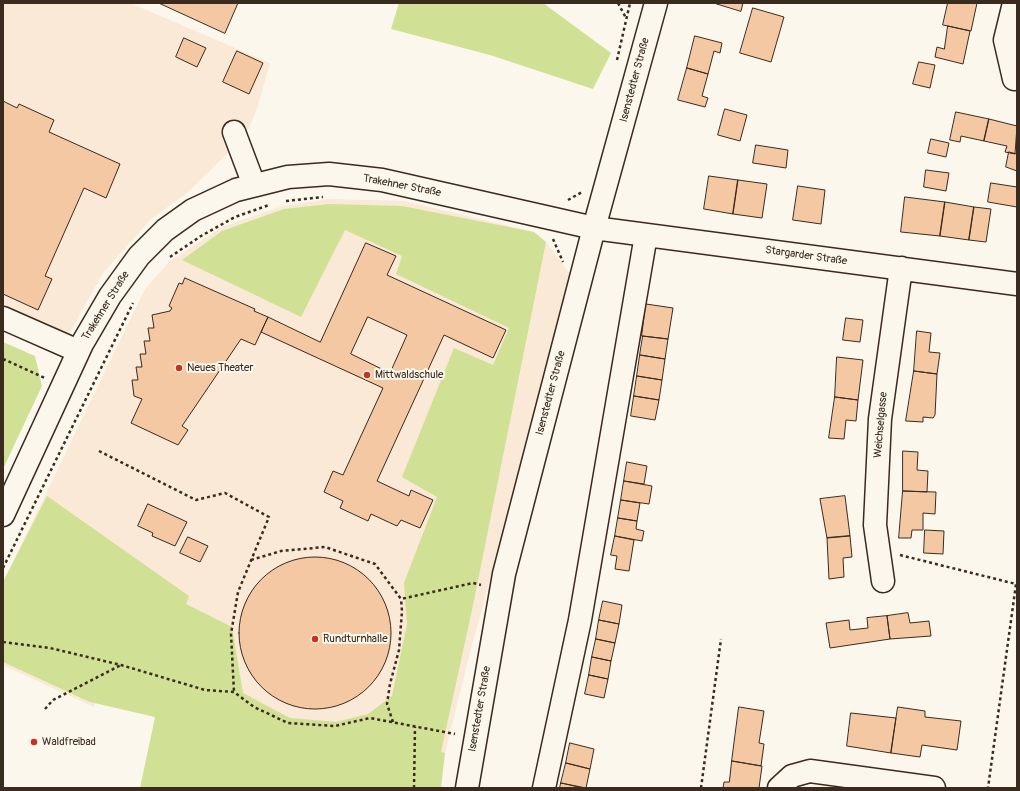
<!DOCTYPE html>
<html>
<head>
<meta charset="utf-8">
<style>
  body { margin:0 }
  #map { position:relative; width:1020px; height:791px; overflow:hidden; background:#fbf7ec; font-family:Pangolin,sans-serif }
  canvas { display:block }
  .frame { position:absolute; inset:0; border:4px solid #3b2a1e; pointer-events:none }
</style>
</head>
<body>
<div id="map">
<canvas width="1020" height="791"></canvas>
<div class="frame"></div>
</div>
<script>
const context = document.querySelector('canvas').getContext('2d');
context.lineJoin = 'round';
function fill(path, color) { context.fillStyle = color; context.fill(path, 'evenodd'); }
function trace(path, color, width, dash) { context.strokeStyle = color; context.lineWidth = width; context.lineCap = dash ? 'butt' : 'round'; context.setLineDash(dash || []); context.stroke(path); }
function drawText(font, color, halo, rows, align = 'center') {
  context.font = font + ' Pangolin,sans-serif'; context.lineWidth = 4; context.setLineDash([]); context.textBaseline = 'middle'; context.strokeStyle = halo; context.fillStyle = color; for (const [text, x, y, turn = 0] of rows) {
    context.save(); context.translate(x, y); context.rotate((+turn || 0) * Math.PI / 180); context.textAlign = isNaN(turn) ? turn : align; if (halo) context.strokeText(text, 0, 0); context.fillText(text, 0, 0); context.restore();
  }
}
const built = new Path2D(`
  M3,3h127l140,60 -13,46 -9,21 -18,21 -43,42 -36,26 -48,54 -38,68 -62,-12z
  M328,199l76,2 130,31 12,10 26,35 -100,368 -27,108 -143,-9 -205,-46 -3,9 -91,-42v-83l142,-293 25,-28 52,-34 61,-21z`);
const green = new Path2D(`
  M399,3h144l68,50 -18,36 -103,-34 -99,-26z
  M329,204l73,2 132,26 12,10 -74,368 -31,142 4,1 -4,35h-301l15,-71 -65,-15 -87,-40v-80l44,-86 142,100 -3,8 46,23 11,66 47,25 46,4 32,-8 24,-18 15,-72 -3,-41 33,-86 -35,-20 52,-129 39,17 16,-37 -113,-54 6,-18 -57,-26 -44,87 -119,-57 40,-29 62,-22z
  M3,342l32,14 7,30 -39,83z`);
const building = new Path2D(`
  M159,3h79l-13,30z
  M714,3h29l-2,8z
  M948,3h29l-6,28 -28,-6z
  M753,8l31,9 -13,45 -31,-9z
  M948,26l22,5 -7,33 -28,-7 2,-10 7,2z
  M695,36l27,7 -2,10 -6,-2 -6,23 -21,-6z
  M184,38l22,10 -9,19 -21,-10z
  M237,51l26,12 -14,31 -26,-12z
  M919,62l16,3 -5,23 -17,-4z
  M687,68l21,6 -6,22 6,2 -3,9 -27,-7z
  M3,101l14,7 2,-4 35,16 -5,12 71,32 -14,34 -22,-10 -39,88 7,3 -14,31 -35,-16z
  M725,109l22,6 -7,26 -22,-6z
  M956,112l33,7 -5,22 -23,-5 -1,6 -10,-2z
  M989,119l28,7 -2,28 -10,-2 2,-6 -23,-5z
  M931,139l18,4 -3,14 -18,-4z
  M756,145l32,5 -2,18 -33,-5z
  M1009,152l8,2v17l-11,-4z
  M926,170l23,3 -3,18 -22,-4z
  M709,176l29,4 -5,34 -29,-5z
  M738,180l29,4 -5,34 -29,-4z
  M991,183l26,4v20l-29,-5z
  M798,186l27,4 -4,34 -28,-4z
  M905,197l40,5 -5,34 -39,-4z
  M945,202l29,5 -5,33 -29,-4z
  M974,207l17,2 -5,33 -17,-2z
  M366,243l30,13 -9,19 119,55 -13,28 -49,-23 -67,146 32,15 2,-6 22,10 -13,28 -19,-8 -4,6 -26,-12 -3,7 -28,-13 3,-7 -19,-9 9,-21 10,4 40,-87 -122,-56 7,-15 52,25zM368,317l39,18 -17,38 -39,-19z
  M185,278l70,31 -1,2 14,6 -13,28 -14,-6 -59,87 6,4 -10,15 -47,-22 11,-24 -8,-3 -2,-16h6l-2,-13h6l-2,-13h6l-2,-13h6l-2,-13h6l-2,-13 18,-4 2,-3 -3,-2 10,-23 3,1z
  M646,304l27,4 -5,31 -26,-3z
  M846,318l17,2 -3,22 -17,-2z
  M917,331l14,2 -2,19 11,1 -3,21 -23,-3z
  M643,336l25,3 -3,20 -25,-4z
  M640,355l25,4 -3,21 -25,-4z
  M837,357l26,3 -5,40 -23,-3z
  M914,371l23,3 -2,41 -2,3 -10,-1v5l-17,-1z
  M637,376l25,4 -3,20 -25,-4z
  M634,396l25,4 -4,20 -24,-4z
  M835,397l23,3 -2,21 -10,-1 -2,19 -15,-1z
  M903,451l15,1 -1,18 11,1 -1,21 -24,-1z
  M627,462l20,4 -3,18 -20,-3z
  M624,481l28,5 -3,18 -28,-4z
  M903,491l33,1 -1,22 -12,-1v17h-11l-1,8h-12z
  M845,496l5,40 -23,2 -7,-39z
  M621,500l19,3 -3,18 -19,-3z
  M148,504l39,18 -12,24 -23,-10 1,-3 -15,-7z
  M618,518l19,3 -1,8 8,2 -2,10 -27,-5z
  M925,530l19,1 -1,23 -19,-1z
  M615,536l19,4 -5,31 -14,-2 2,-13 -6,-1z
  M850,536l2,21 -9,1 1,19 -15,2 -2,-41z
  M188,537l20,9 -8,16 -20,-9z
  M239 633a76 76 0 1 1 152 0a76 76 0 1 1-152 0Z
  M603,601l19,4 -3,19 -20,-4z
  M908,613l2,10 19,-2 2,15 -41,3 -3,-23z
  M887,616l3,23 -60,9 -4,-25 23,-3 1,10 18,-2 -1,-10z
  M599,620l20,4 -4,19 -19,-4z
  M596,639l19,4 -4,18 -19,-4z
  M592,657l19,4 -3,18 -19,-4z
  M589,675l19,4 -4,19 -19,-4z
  M739,707l25,4 -5,32 5,1 -3,22 -29,-5z
  M898,707l27,4v6l36,4 -4,29 -35,-5 -2,12 -29,-4z
  M851,713l45,5 -5,35 -44,-7z
  M570,743l24,6 -4,20 -24,-6z
  M732,761l30,5 -3,22h-36l1,-6h5z
  M566,763l24,6 -4,19 -25,-5z
  M561,783l22,5h-23z`);
const path = new Path2D(`
  M618,3l8,15
  M617,60l13,-57
  M568,200l14,-8
  M286,201l37,-4
  M553,239l10,23
  M170,257l31,-21 34,-19 34,-12
  M3,359l42,19
  M99,451l97,49 29,-7 44,24 -31,75 -7,42 3,58
  M900,555l116,29 -28,204
  M251,560l30,-9 44,-4 50,17 26,35 72,-16 8,2
  M3,568l130,-265
  M3,642l47,6 71,17 84,25 29,2 20,15 34,16 47,3 35,-8 85,16
  M45,709l8,-9 68,-35
  M393,722l-6,-18 3,-20 9,-34 3,-39 -1,-12
  M414,788l1,-61
  M701,788l20,-149`);
const minor = new Path2D(`
  M1014,3l-9,37 9,39
  M234,132l20,53
  M3,318l75,33
  M3,515l79,-171 28,-48 29,-40 26,-26 28,-20 43,-20 52,-13 41,-3 53,6 212,48 423,56
  M883,581l-8,-56 5,-106 21,-151
  M467,788l37,-214 90,-346 62,-225
  M544,788l36,-168 66,-385
  M779,788l13,-12 18,-5 124,17`);
const markers = [
  [179,368,4,"#c8321e"],
  [367,375,4,"#c8321e"],
  [315,639,4,"#c8321e"],
  [34,742,4,"#c8321e"]
];
const streetNames = [
  ["Isenstedter Straße",635,80,-75],
  ["Trakehner Straße",402,186,11],
  ["Stargarder Straße",806,256,8],
  ["Trakehner Straße",106,306,-58],
  ["Isenstedter Straße",551,393,-75],
  ["Weichselgasse",881,425,-85],
  ["Isenstedter Straße",480,709,-80]
];
const poiNames = [
  ["Neues Theater",187,368],
  ["Mittwaldschule",375,375],
  ["Rundturnhalle",323,639],
  ["Waldfreibad",42,742]
];
fill(built, '#f9e9d6');
fill(green, '#d0e195');
fill(building, '#f5c8a4');
trace(building, '#3b2a1e', 1);
trace(minor, '#3b2a1e', 25);
trace(path, '#3b2a1e', 2.5, [3, 3]);
trace(minor, '#fbf7ec', 22);
for (const [x, y, r, color] of markers) { const dot = new Path2D(); dot.arc(x, y, r, 0, 2 * Math.PI); context.fillStyle = color; context.fill(dot); trace(dot, '#fbf7ec', 1.5); }
drawText('11px', '#3b2a1e', '#fbf7ec', streetNames);
drawText('11px', '#3b2a1e', '#fbf7ec', poiNames, 'left');
</script>
</body>
</html>
